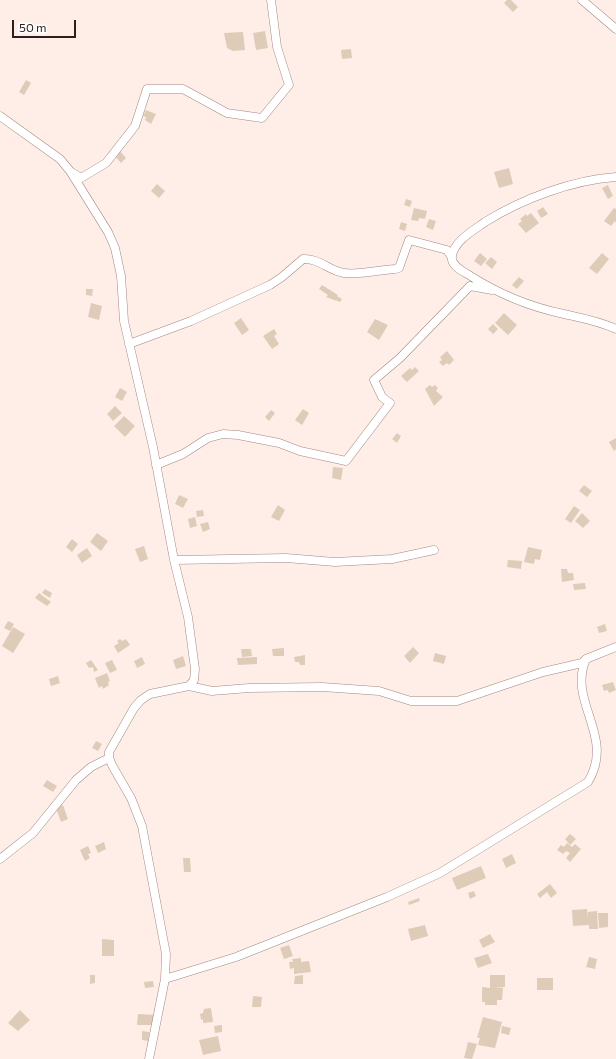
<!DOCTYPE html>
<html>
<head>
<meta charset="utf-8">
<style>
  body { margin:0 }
  #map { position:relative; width:616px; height:1059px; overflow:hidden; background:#ffeee8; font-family:Commissioner,sans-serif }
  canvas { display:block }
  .scale { position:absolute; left:12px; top:20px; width:64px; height:18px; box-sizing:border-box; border:2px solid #2b201d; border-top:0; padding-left:5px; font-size:12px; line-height:14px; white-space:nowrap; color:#2b201d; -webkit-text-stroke:3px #fff; paint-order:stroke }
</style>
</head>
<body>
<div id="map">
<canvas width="616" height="1059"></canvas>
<div class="scale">50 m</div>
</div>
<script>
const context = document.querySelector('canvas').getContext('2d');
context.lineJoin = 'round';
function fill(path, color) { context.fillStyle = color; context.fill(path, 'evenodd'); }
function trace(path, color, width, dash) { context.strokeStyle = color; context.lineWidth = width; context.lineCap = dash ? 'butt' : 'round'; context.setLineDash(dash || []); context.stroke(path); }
const building = new Path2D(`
  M507,0h4l7,7 -5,5 -9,-9z
  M265,31l3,17 -12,2 -3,-17z
  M243,32l2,18 -12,1 -6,-3 -3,-15z
  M351,49l1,9 -10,1 -1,-9z
  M26,80l5,3 -7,12 -5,-3z
  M146,110l10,4 -5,10 -6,-4 1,-3 -3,-1z
  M119,150l7,8 -5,5 -7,-8z
  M509,168l4,16 -14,4 -5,-16z
  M157,184l8,7 -6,7 -8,-7z
  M608,185l5,11 -5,3 -6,-11z
  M406,199l6,2 -2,6 -6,-2z
  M543,207l5,7 -7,4 -4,-7z
  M414,208l13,3 -2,8 -6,-1 -1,3 -7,-1z
  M614,208l2,1v14l-1,-2 -4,5 -7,-5z
  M531,213l8,10 -13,10 -8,-9 4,-3 -2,-2 6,-5 1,2z
  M429,219l7,2 -3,9 -7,-3z
  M401,222l6,2 -2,7 -6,-2z
  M480,253l7,6 -6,7 -7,-5z
  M602,253l7,6 -12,15 -8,-6z
  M491,257l6,5 -5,7 -7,-6z
  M519,277l5,4 -7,8 -5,-4z
  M322,285l16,10 -1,1 5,3 -2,3 -14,-5 2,-2 -9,-6z
  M86,289h7l-1,7 -6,-1z
  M91,303l11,3 -3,14 -11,-3z
  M504,313l13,12 -9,10 -13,-12z
  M241,318l8,12 -7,5 -8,-12z
  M375,319l13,6 -9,15 -12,-8z
  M493,324l5,5 -5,5 -5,-5z
  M274,329l3,5 -3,2 5,8 -7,5 -9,-13z
  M447,351l7,9 -5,5 -2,-2 -4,3 -4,-4 3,-2 -2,-3z
  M415,367l4,4 -12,11 -6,-6 9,-8 2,2z
  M430,385l2,2 3,-2 3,3 -2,3 7,6 -9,9 -9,-17z
  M120,388l7,4 -5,9 -7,-4z
  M115,406l7,7 -9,8 -6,-7z
  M303,409l6,4 -7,12 -7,-5z
  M271,410l4,3 -6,8 -4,-4z
  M124,416l11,10 -10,11 -11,-11z
  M397,433l4,3 -4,7 -5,-4z
  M616,438v11l-2,2 -5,-9z
  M333,467l10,1 -2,12 -9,-2z
  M584,485l8,6 -5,6 -8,-6z
  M179,495l9,4 -5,9 -8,-4z
  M278,505l7,5 -6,11 -8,-4z
  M574,506l6,4 -9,13 -6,-4z
  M203,510l1,6 -7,1 -1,-6z
  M582,513l8,8 -7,7 -8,-7z
  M195,517l2,9 -7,2 -2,-9z
  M208,522l2,7 -7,3 -3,-8z
  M97,533l11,8 -7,10 -11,-9z
  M72,539l6,5 -6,8 -6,-5z
  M144,546l4,13 -8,3 -5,-13z
  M528,547l14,3 -2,10 -5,-1 -1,5 -10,-2z
  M87,548l5,8 -10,7 -5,-8z
  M508,560l14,1 -1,8 -14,-2z
  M561,569h6l1,4h5l1,7 -12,2z
  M585,583l1,6 -12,1 -1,-6z
  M45,589l7,4 -2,5 -8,-5z
  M39,593l12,9 -4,4 -12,-8z
  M8,621l6,3 -4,7 -6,-3z
  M605,624l2,7 -8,2 -2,-6z
  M13,627l12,7 -12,19 -11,-7z
  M120,639l2,2 4,-2 4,6 -12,8 -4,-7 5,-3 -2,-2z
  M413,647l6,6 -9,10 -6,-7z
  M284,648v8h-11l-1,-7z
  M241,649h10l1,7 -10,1z
  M435,653l11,3 -2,8 -11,-3z
  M305,655v10h-5l-1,-3h-4l-1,-5z
  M183,656l3,10 -10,3 -3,-9z
  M142,657l3,7 -8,4 -3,-7z
  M257,657v7l-19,1 -1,-7z
  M91,660l7,10 -4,2 -1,-5 -4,1 -3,-5z
  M112,660l5,10 -7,3 -5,-10z
  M107,673l3,8 -2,1 1,3 -6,4 -1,-3 -3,2 -4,-10z
  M58,676l2,7 -9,3 -2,-7z
  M613,682l3,8 -7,3 -1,-3 -4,1 -2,-6z
  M96,741l6,3 -4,7 -6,-3z
  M47,780l10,6 -4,6 -10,-6z
  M63,805l5,14 -7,3 -5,-14z
  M570,834l6,5 -6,6 -5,-6z
  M104,842l2,7 -8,4 -3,-7z
  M567,843l5,4 3,-3 6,5 -11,13 -4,-4 4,-5 -4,-2 -3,3 -6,-4 4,-5 3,2z
  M88,846l3,7 -3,1 2,4 -5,3 -5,-11z
  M512,854l4,9 -10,5 -4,-9z
  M183,858h7l1,14h-7z
  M481,866l5,12 -29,12 -5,-12z
  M550,884l7,9 -6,5 -4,-6 -7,6 -3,-4z
  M474,891l2,5 -6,3 -2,-6z
  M419,898l1,3 -11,4 -1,-3z
  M587,909l1,9v-6l9,-1 1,18h-9v-4l-16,1 -1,-16z
  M598,913h10v14l-9,1z
  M425,925l3,11 -17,5 -3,-12z
  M490,934l5,8 -12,6 -4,-8z
  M102,939l12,1v16h-12z
  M289,945l4,11 -9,3 -4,-11z
  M488,954l4,9 -14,5 -4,-10z
  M589,957l8,2 -2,10 -9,-2z
  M301,958v4l8,-1 2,11 -17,2v-6l-4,1 -1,-7h4l-1,-3z
  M90,975h5v8l-5,1z
  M303,975v9h-9l1,-8z
  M490,975h15v12l-11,1h9l-1,12h-5v5h-12v-3h-3v-15l8,1z
  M537,978h16v12h-16z
  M153,981l1,6 -9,1 -1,-6z
  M253,996l9,1 -1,10h-9z
  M211,1008l2,14 -10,1v-4l-2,1 -1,-6 3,-1 1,-4z
  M20,1010l10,10 -12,11 -10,-8z
  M138,1014l18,1v10h-19z
  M483,1017l19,5 -7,26 -17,-3 2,-7h-3z
  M222,1025v7l-7,1 -1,-7z
  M502,1026l9,2 -2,7 -8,-2z
  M142,1031l7,1 -1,9 -6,-1z
  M218,1036l3,15 -18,4 -4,-15z
  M468,1042l9,2 -5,15 -8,-1z`);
const street = new Path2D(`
  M582,0l34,29
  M0,116l60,43 10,12 38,61 7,16 6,28 3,45 29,126 21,113 14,57 7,52 -1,11 -5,6 -39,8 -9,6 -7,8 -25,44v6l4,9 18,31 11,28 24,128 -1,25 -16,80
  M73,173l8,5 25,-15 29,-37 12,-37h36l44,24 35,5 27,-33 -12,-38 -6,-47
  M616,177c-44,3 -94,22 -131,45 -11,8 -31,19 -33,34 -2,9 10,15 17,19 28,18 61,32 95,39 18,4 35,7 52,15
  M129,344l62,-23 79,-36 12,-8 21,-18c16,-1 26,12 41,14 16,2 35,-3 51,-4l4,-1 10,-28 38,10 4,6
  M156,465l27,-11 25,-16 15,-4 15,1 41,8 21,8 46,10 44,-58 -8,-6 -8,-17 26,-22 70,-72 22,4
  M174,560l112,-2 49,4 57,-3 42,-9
  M189,686l23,5 37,-3 73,-1 57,4 32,10h46l86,-29 39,-9 4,-4
  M0,859l33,-26 43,-53 15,-13 18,-9
  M165,979l71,-22 151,-60 53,-24 148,-91c28,-46 -21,-80 -2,-123l30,-12`);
fill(building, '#deccb8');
trace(street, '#a28880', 9);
trace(street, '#fff', 8);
</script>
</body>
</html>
